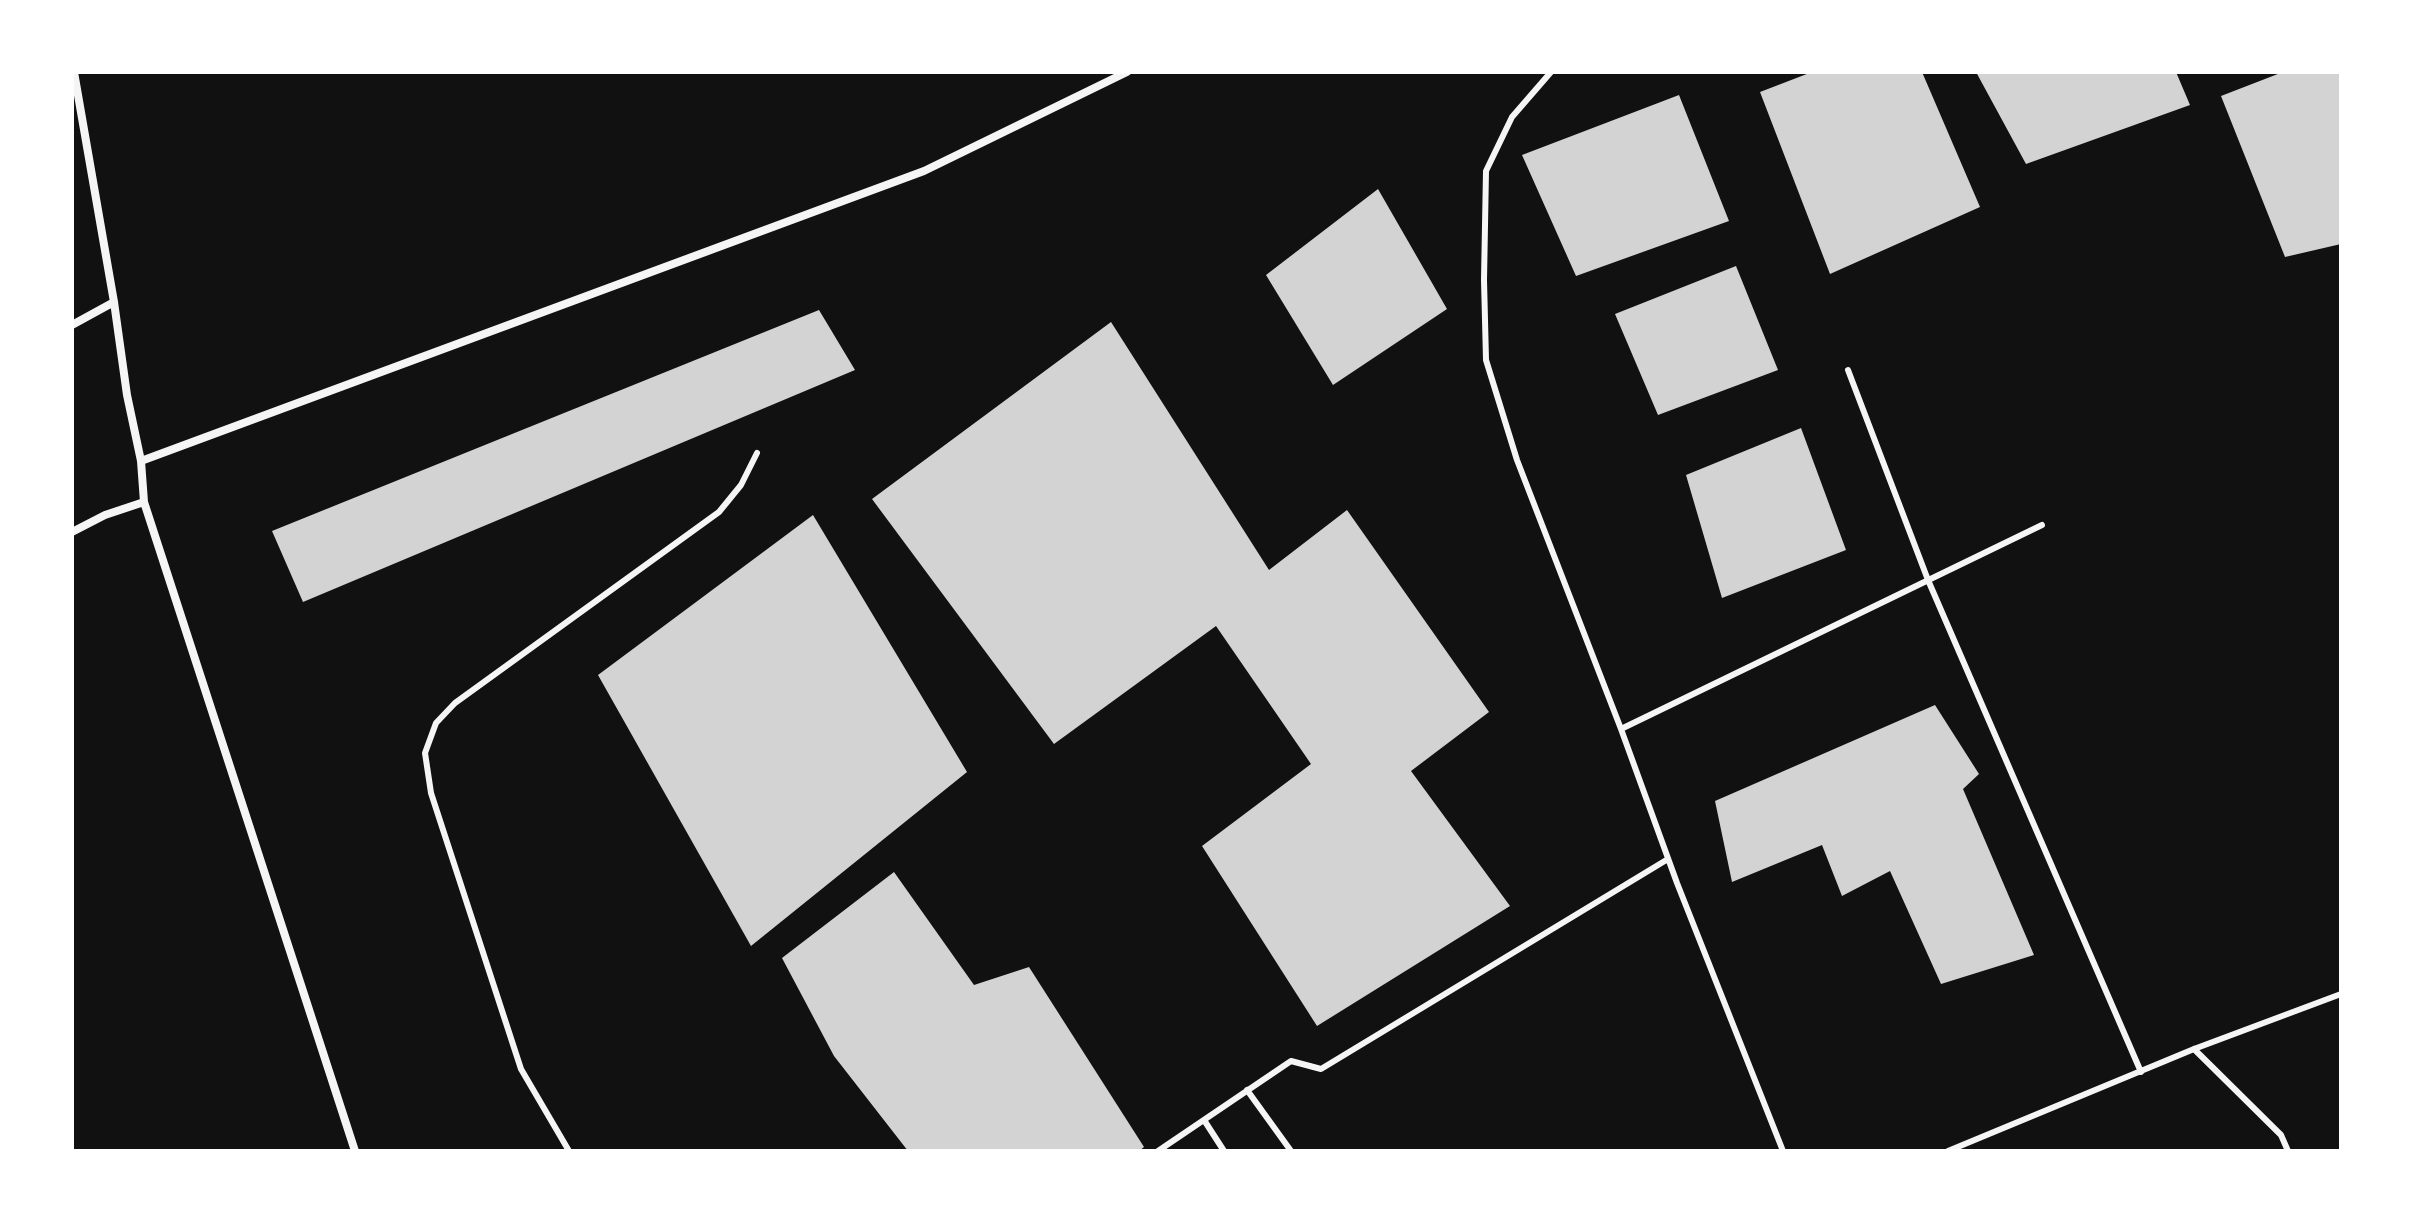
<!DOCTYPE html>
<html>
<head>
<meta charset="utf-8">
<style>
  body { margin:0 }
  #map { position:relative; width:2413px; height:1223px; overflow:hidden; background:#111; font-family:"PT Sans Narrow",sans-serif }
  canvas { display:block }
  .frame { position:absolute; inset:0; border:74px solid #fff; pointer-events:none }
</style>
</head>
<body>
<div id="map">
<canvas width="2413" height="1223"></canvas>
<div class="frame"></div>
</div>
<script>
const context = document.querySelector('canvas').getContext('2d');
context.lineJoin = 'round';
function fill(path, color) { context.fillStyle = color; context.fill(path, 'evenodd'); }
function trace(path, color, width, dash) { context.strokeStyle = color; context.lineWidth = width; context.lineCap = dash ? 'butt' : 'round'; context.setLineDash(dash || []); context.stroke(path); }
const building = new Path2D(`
  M1812,72h110l58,135 -150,67 -70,-182z
  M1976,72h200l14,33 -164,59z
  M2283,72h58v172l-56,13 -64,-161z
  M1679,95l50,126 -153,55 -54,-121z
  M1378,189l69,120 -114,76 -67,-110z
  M1736,266l42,104 -120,45 -43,-101z
  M819,310l36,60 -552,232 -31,-71z
  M1111,322l158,248 78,-60 142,202 -78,59 99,135 -193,120 -115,-180 109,-82 -95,-138 -162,118 -182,-245z
  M1801,428l45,122 -124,48 -36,-123z
  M813,515l154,257 -216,174 -153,-271z
  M1935,705l44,69 -16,15 71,166 -93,29 -51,-113 -48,25 -20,-51 -90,37 -17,-81z
  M894,872l80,113 55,-18 115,180 -5,4h-231l-74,-95 -52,-98z`);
const service = new Path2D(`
  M1551,72l-39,45 -26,54 -2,109 2,80 31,100 104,269 56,154 106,268
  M1848,370l80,210 213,492
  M1621,729l421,-204
  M2194,1049l87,86 7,16
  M1247,1090l44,61
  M1204,1120l20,31
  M569,1151l-48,-82 -90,-276 -6,-40 11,-30 19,-20 264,-191 22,-27 16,-32
  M1158,1151l133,-90 30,8 347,-210
  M1948,1151l246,-102 147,-55`);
const minor = new Path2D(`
  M74,72l40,230 13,93 14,66 3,41 211,649
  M72,325l42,-23
  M141,461l783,-290 203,-99
  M72,532l33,-17 39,-13`);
fill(building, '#d3d3d3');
trace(service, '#f5f5f5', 6);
trace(minor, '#f5f5f5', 8);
</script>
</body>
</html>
